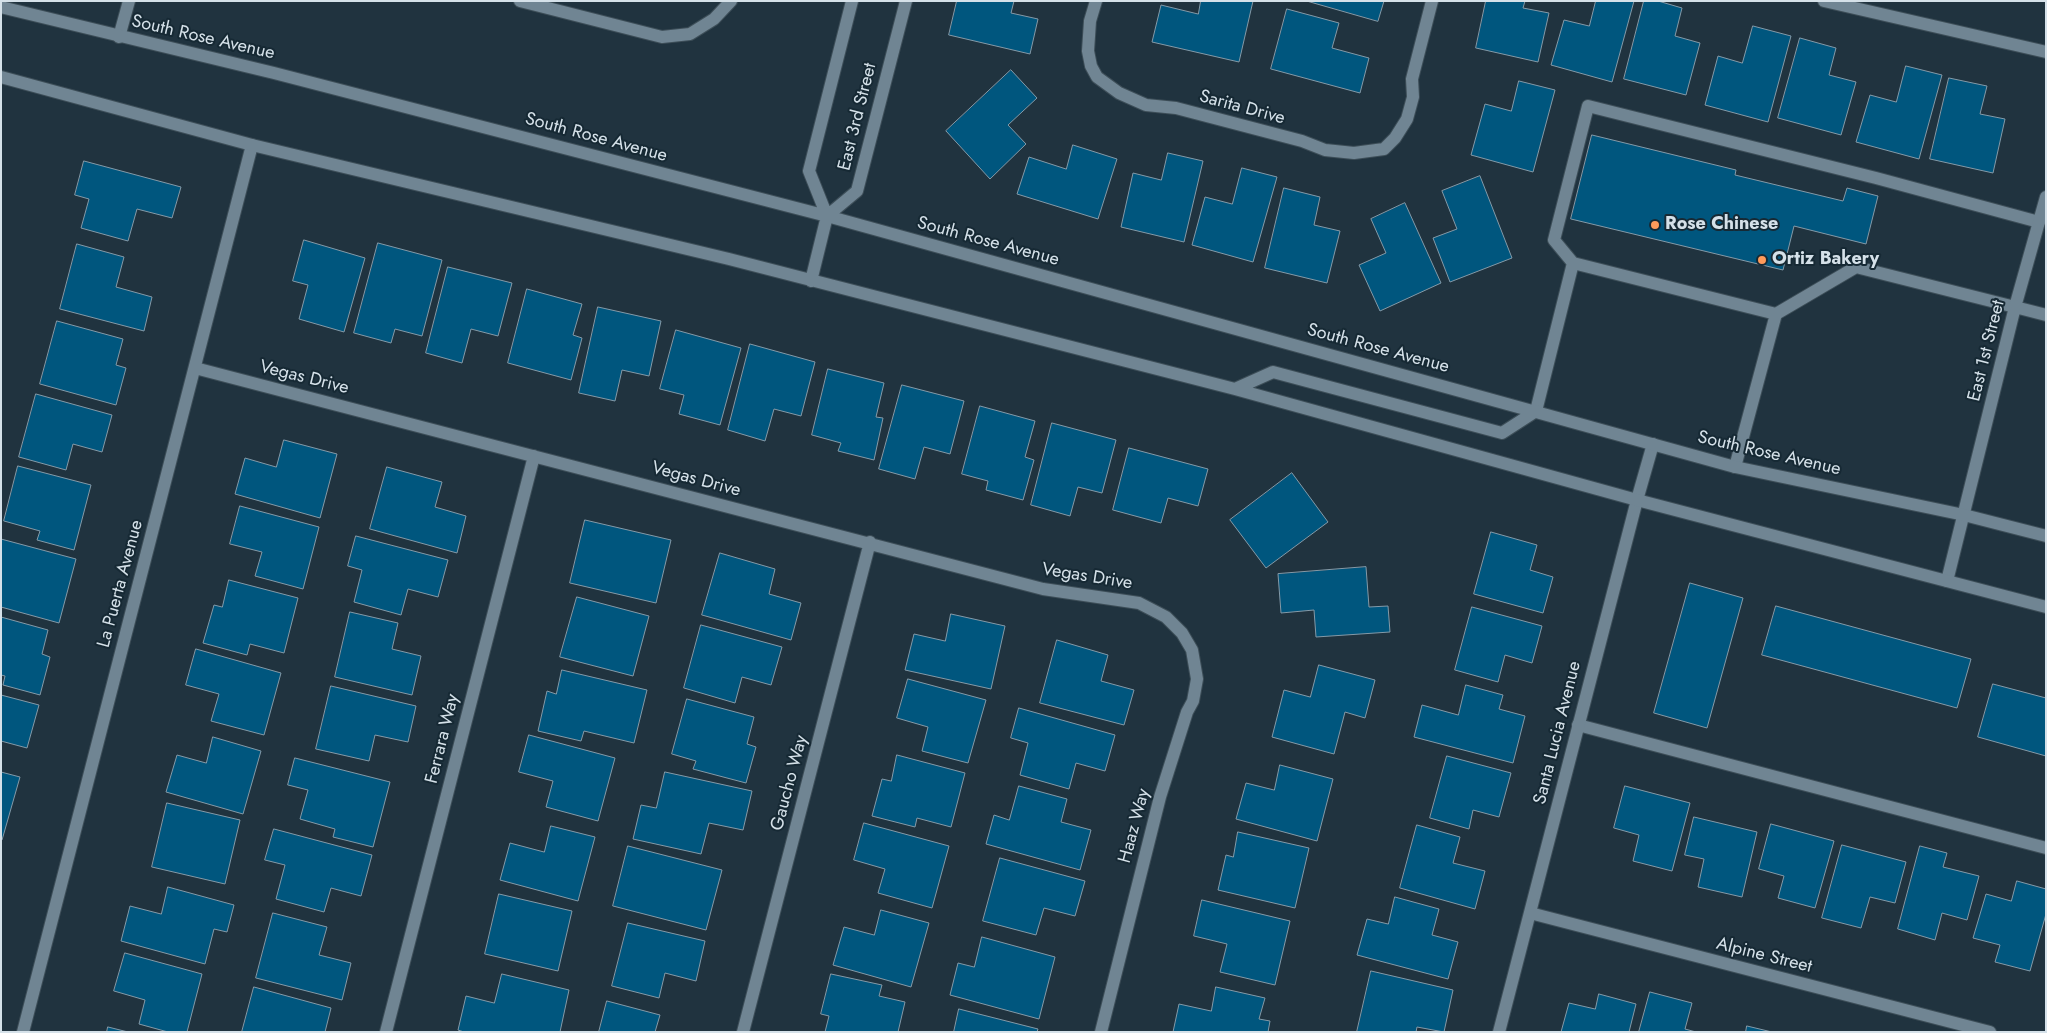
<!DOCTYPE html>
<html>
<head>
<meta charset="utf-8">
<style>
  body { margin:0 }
  #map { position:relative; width:2047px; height:1033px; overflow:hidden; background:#20333f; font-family:Jost,sans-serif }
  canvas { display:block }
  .frame { position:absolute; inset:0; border:2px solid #d5e1e9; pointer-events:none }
</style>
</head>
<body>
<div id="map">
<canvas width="2047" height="1033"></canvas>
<div class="frame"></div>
</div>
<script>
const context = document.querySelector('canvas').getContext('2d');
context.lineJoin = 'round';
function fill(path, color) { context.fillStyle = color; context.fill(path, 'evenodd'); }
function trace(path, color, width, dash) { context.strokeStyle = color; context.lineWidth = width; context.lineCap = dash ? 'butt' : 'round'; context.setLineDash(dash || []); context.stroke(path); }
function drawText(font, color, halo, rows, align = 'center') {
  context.font = font + ' Jost,sans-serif'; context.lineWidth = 4; context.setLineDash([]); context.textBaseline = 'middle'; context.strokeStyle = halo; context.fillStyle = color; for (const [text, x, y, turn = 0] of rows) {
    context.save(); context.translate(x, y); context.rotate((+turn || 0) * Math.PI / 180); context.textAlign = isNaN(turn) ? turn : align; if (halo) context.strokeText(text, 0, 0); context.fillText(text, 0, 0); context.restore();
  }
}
const building = new Path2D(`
  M957,1h57l-3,12 27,6 -8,35 -81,-19z
  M1201,1h52l-14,61 -87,-20 9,-37 37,9z
  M1307,1h77l-6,20z
  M1486,1h39l-2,7 26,5 -11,49 -62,-14z
  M1596,1h38l-22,81 -61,-17 13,-45 25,6z
  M1644,1h14l24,7 -7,28 25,7 -14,52 -62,-16z
  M1287,9l52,14 -7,25 37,10 -9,35 -89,-24z
  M1753,26l38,10 -23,86 -63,-17 13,-49 24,7z
  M1800,38l36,10 -7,27 27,7 -15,53 -63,-17z
  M1906,66l36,9 -23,84 -63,-17 14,-47 26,7z
  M1011,70l26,28 -29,27 18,19 -36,35 -44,-48z
  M1949,78l38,8 -7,28 25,5 -12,54 -63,-14z
  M1519,81l36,9 -22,82 -62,-17 14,-51 26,7z
  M1592,135l144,35 -1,5 108,26 4,-13 31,8 -12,48 -72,-18 -11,44 -212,-51z
  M1073,145l44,14 -19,60 -81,-25 12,-37 37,12z
  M1168,153l35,8 -19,81 -63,-15 12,-54 28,7z
  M84,161l97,26 -9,31 -35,-9 -9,32 -47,-13 8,-29 -14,-4z
  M1242,168l35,9 -24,85 -61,-17 13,-48 27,7z
  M1480,176l32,82 -62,24 -17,-44 24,-9 -15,-38z
  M1284,188l36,9 -6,28 26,6 -13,52 -62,-15z
  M1405,203l36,80 -61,28 -21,-46 27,-12 -15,-34z
  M304,240l61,18 -21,74 -45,-13 9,-34 -15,-4z
  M378,243l64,17 -20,76 -27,-7 -4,14 -37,-10z
  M77,244l47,13 -8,30 36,10 -8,34 -84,-22z
  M448,267l64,16 -14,53 -27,-7 -9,34 -36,-10z
  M527,289l55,15 -9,31 9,3 -11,42 -63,-17z
  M598,307l63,14 -12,55 -27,-6 -7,31 -36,-8z
  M57,321l66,18 -7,26 10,3 -10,37 -76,-21z
  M676,330l65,18 -21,77 -41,-11 5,-19 -24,-6z
  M750,344l65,18 -14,54 -27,-7 -9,32 -37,-11z
  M828,369l56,14 -8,34 7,1 -9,42 -36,-9 3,-8 -29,-8z
  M902,385l62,16 -14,53 -26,-7 -9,32 -36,-10z
  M36,394l76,21 -10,37 -29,-8 -7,26 -47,-13z
  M980,406l55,15 -10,36 9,3 -11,40 -37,-10 2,-9 -26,-7z
  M1052,423l64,17 -14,53 -24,-6 -8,29 -39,-11z
  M284,440l53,14 -17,64 -85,-24 10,-36 31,9z
  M1129,448l79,21 -10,37 -30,-8 -7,25 -48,-13z
  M18,466l73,19 -17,65 -37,-10 3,-9 -36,-10z
  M387,467l55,15 -7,25 31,9 -9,37 -87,-24z
  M1292,473l36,49 -62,46 -36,-48z
  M240,506l79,21 -16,62 -48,-13 7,-24 -32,-8z
  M585,520l86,20 -15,63 -86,-20z
  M1491,532l46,13 -7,25 23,7 -10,36 -69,-19z
  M356,536l92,24 -10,37 -30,-8 -7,26 -47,-13 8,-32 -14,-4z
  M1,539l75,20 -17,64 -58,-16z
  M720,553l55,16 -6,25 32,9 -10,37 -89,-25z
  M1366,567l3,40 19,-1 2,26 -74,5 -2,-27 -33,3 -3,-39z
  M229,580l69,18 -14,55 -34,-9 -3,11 -44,-12 11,-38 8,2z
  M1690,583l53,15 -36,130 -53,-15z
  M577,597l72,19 -16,60 -73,-19z
  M1776,606l195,53 -14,49 -195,-53z
  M1472,607l70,19 -10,37 -27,-8 -7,27 -43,-12z
  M350,612l48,11 -6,26 29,7 -9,39 -77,-18z
  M951,614l54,12 -14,63 -86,-19 9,-36 31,7z
  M1,617l47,13 -6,24 8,3 -10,38 -37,-10 2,-9 -4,-1z
  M701,625l81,22 -11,38 -29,-8 -7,26 -51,-15z
  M1057,640l51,15 -7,26 33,9 -10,35 -84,-22z
  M196,649l85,24 -17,62 -53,-14 8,-27 -33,-9z
  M1319,665l56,15 -10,38 -20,-6 -11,42 -62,-17 12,-47 26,7z
  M562,670l85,20 -13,53 -50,-12 -3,10 -43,-10 9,-40 9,3z
  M908,679l78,21 -18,63 -46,-12 6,-24 -31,-9z
  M1993,684l53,14v58l-68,-19z
  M1466,685l37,10 -4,14 26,7 -12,47 -99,-26 8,-32 36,10z
  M331,686l85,20 -8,36 -33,-7 -6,26 -53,-12z
  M1,695l38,10 -12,43 -26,-7z
  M687,699l67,18 -7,27 9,3 -10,36 -53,-14 3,-8 -24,-7z
  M1019,708l96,27 -10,36 -29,-8 -7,26 -49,-14 8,-32 -17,-5z
  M529,735l86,23 -17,63 -52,-14 7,-26 -34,-9z
  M213,737l48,14 -18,63 -77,-22 11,-37 29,8z
  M897,755l68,18 -14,54 -34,-9 -2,9 -43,-11 10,-37 9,2z
  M1447,756l64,17 -12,44 -26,-7 -4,19 -39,-11z
  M295,758l95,24 -17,65 -40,-10 2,-8 -35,-10 8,-29 -20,-5z
  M1280,765l53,14 -16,62 -81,-22 10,-36 28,7z
  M1,772l19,5 -18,63h-1z
  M665,772l87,19 -9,39 -34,-7 -8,31 -68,-15 8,-34 15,3z
  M1019,786l48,13 -6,23 30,8 -11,40 -94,-26 8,-29 15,5z
  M1625,786l65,17 -18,68 -39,-10 6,-26 -25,-7z
  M167,803l73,17 -15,64 -73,-17z
  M1694,817l63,15 -15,65 -44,-10 6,-28 -19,-4z
  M864,823l85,23 -17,62 -54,-15 7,-24 -31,-9z
  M1771,824l63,17 -19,67 -37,-10 6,-22 -25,-7z
  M1417,825l43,12 -7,26 32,8 -10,38 -75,-21z
  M551,826l44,11 -17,64 -78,-21 10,-37 34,9z
  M274,829l98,26 -11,41 -30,-8 -7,24 -48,-13 9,-34 -20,-5z
  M1238,832l71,16 -14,60 -77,-18 8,-35 7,2z
  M1842,845l64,17 -11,41 -25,-6 -9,31 -39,-10z
  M628,846l94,24 -16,60 -93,-24z
  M1920,846l27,7 -4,14 36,9 -12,44 -25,-7 -7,27 -37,-11z
  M1000,858l85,23 -10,35 -31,-8 -8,27 -53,-14z
  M2017,881l29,8v25l-16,57 -35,-9 5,-17 -27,-7 13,-44 25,7z
  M168,887l66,18 -7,27 -13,-3 -9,35 -84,-23 9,-35 31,8z
  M499,894l73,17 -14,60 -73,-17z
  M1395,897l44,12 -7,26 26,7 -10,37 -91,-24 10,-36 21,5z
  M1202,900l88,21 -15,64 -55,-13 7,-28 -33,-8z
  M881,910l48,13 -18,64 -78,-22 11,-38 30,8z
  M273,913l54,14 -8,28 32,8 -9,37 -86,-22z
  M628,923l77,18 -9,40 -31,-8 -6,25 -47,-12z
  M982,937l73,20 -16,62 -89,-24 8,-32 16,4z
  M125,953l77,21 -15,58h-19l-29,-8 6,-24 -31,-9z
  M1371,971l82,19 -9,42 -27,-5 -1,5h-59z
  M502,974l67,16 -9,42h-96l-6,-2 8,-34 28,7z
  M831,974l51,11 -3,11 26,6 -7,30h-73l4,-16 -8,-2z
  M254,987l77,21 -6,24h-83z
  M1216,987l49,11 -6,21 11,2 -2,11h-95l6,-28 32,7z
  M1650,992l42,11 -7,26 11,3h-57z
  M1599,994l37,10 -7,28h-68l8,-29 26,6z
  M607,1001l53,14 -5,17h-56z
  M959,1009l79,20 -1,3h-83z
  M1747,1026l25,6h-26z
  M108,1027l20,5h-21z`);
const lane = new Path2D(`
  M520,1l142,36 28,-3 24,-15 17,-18
  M119,37l10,-36
  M2015,307l-159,-40 -80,47 -203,-51 -19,-23 34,-134 288,72 163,44
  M1536,411l37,-148
  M1735,467l41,-153
  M1578,725l468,123`);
const street = new Path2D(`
  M1096,1l-6,20 -2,30 3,15 6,11 22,16 27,12 30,3 126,33 23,9 29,3 30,-4 11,-11 12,-19 6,-22 -1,-18 20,-78
  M1824,1l222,51
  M2015,307l31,8
  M195,368l848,221 96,14 27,14 16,16 10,17 5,29 -4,22 -6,11 -27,85 -59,235
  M1947,581l68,-274 31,-110
  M1530,913l460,119
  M23,1032l229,-887
  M386,1032l148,-576
  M743,1032l127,-490
  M1499,1032l138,-532 16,-56`);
const secondary = new Path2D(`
  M1,7l273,66 553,143 908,251 229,48 82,21
  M1,77l251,68 477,114 506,130 402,111 409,107
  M827,216l30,-25 49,-190
  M827,216l-18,-45 43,-170
  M811,281l16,-65
  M1235,389l38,-17 229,61 34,-22`);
const markers = [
  [1655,225,5,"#ff9b5b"],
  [1762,260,5,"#ff9b5b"]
];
const streetNames = [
  ["South Rose Avenue",203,38,13],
  ["Sarita Drive",1242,108,15],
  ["East 3rd Street",858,117,-76],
  ["South Rose Avenue",596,138,15],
  ["South Rose Avenue",988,242,15],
  ["South Rose Avenue",1378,349,15],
  ["East 1st Street",1987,351,-76],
  ["Vegas Drive",304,378,14],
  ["South Rose Avenue",1769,454,13],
  ["Vegas Drive",696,480,15],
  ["Vegas Drive",1087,577,9],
  ["La Puerta Avenue",121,584,-75],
  ["Santa Lucia Avenue",1558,733,-76],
  ["Ferrara Way",443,739,-76],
  ["Gaucho Way",790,783,-75],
  ["Haaz Way",1135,826,-75],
  ["Alpine Street",1764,956,14]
];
const poiNames = [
  ["Rose Chinese",1665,225],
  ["Ortiz Bakery",1772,260]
];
fill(building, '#00567e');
trace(building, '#849aa8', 1);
trace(lane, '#3d4e58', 14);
trace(street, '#3d4e58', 14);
trace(secondary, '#3d4e58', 14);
trace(lane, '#708593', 12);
trace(street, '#708593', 12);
trace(secondary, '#708593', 12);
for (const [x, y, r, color] of markers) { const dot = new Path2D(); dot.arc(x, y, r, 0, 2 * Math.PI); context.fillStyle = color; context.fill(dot); trace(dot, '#162934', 2); }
drawText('18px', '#d5e1e9', '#162934', streetNames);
drawText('bold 18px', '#d5e1e9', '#162934', poiNames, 'left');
</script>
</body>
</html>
